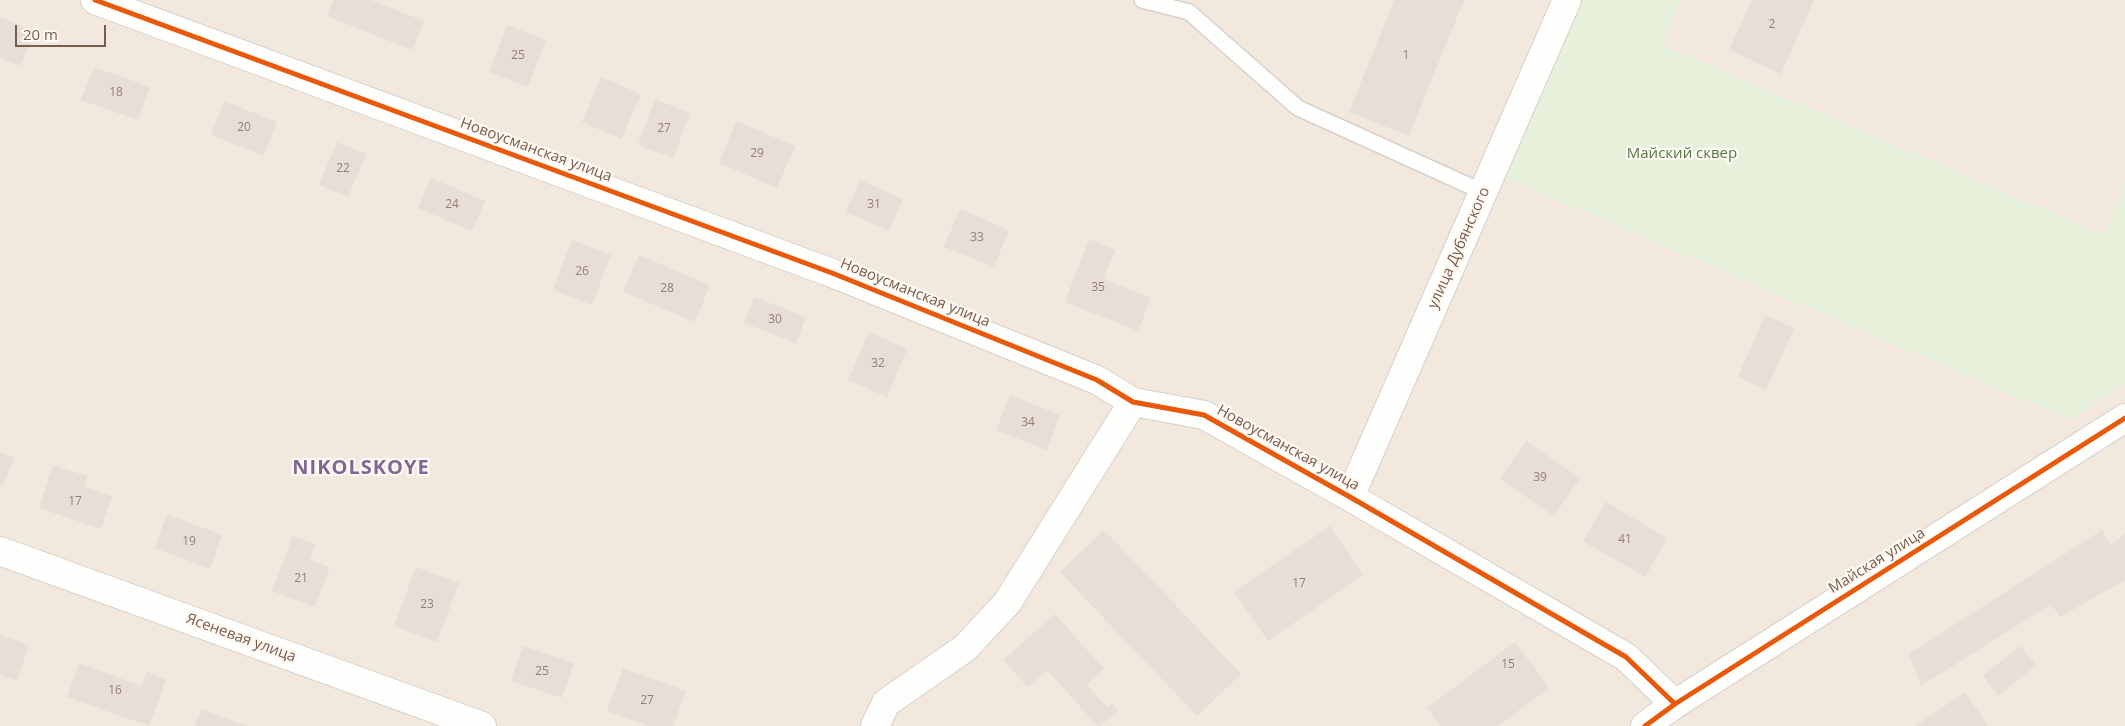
<!DOCTYPE html>
<html>
<head>
<meta charset="utf-8">
<style>
  body { margin:0 }
  #map { position:relative; width:2125px; height:726px; overflow:hidden; background:#f9f5f0; font-family:"Open Sans",sans-serif }
  canvas { display:block }
  .scale { position:absolute; left:15px; top:25px; width:91px; height:22px; box-sizing:border-box; border:2px solid #7a5c4d; border-top:0; padding-left:6px; font-size:15px; line-height:18px; white-space:nowrap; color:#7a5c4d; -webkit-text-stroke:4px #fffaf3; paint-order:stroke }
</style>
</head>
<body>
<div id="map">
<canvas width="2125" height="726"></canvas>
<div class="scale">20 m</div>
</div>
<script>
const context = document.querySelector('canvas').getContext('2d');
context.lineJoin = 'round';
function fill(path, color) { context.fillStyle = color; context.fill(path, 'evenodd'); }
function trace(path, color, width, dash) { context.strokeStyle = color; context.lineWidth = width; context.lineCap = dash ? 'butt' : 'round'; context.setLineDash(dash || []); context.stroke(path); }
function drawText(font, color, halo, rows, align = 'center') {
  context.font = font + ' "Open Sans",sans-serif'; context.lineWidth = 4.5; context.setLineDash([]); context.textBaseline = 'middle'; context.strokeStyle = halo; context.fillStyle = color; for (const [text, x, y, turn = 0] of rows) {
    context.save(); context.translate(x, y); context.rotate((+turn || 0) * Math.PI / 180); context.textAlign = isNaN(turn) ? turn : align; if (halo) context.strokeText(text, 0, 0); context.fillText(text, 0, 0); context.restore();
  }
}
const residential = new Path2D(`
  M0,0h2125v726h-2125z`);
const green = new Path2D(`
  M1578,0h102l-18,45 442,190 21,-52v201l-55,36 -567,-243z`);
const building = new Path2D(`
  M333,0h38l53,21 -12,29 -85,-34z
  M1394,0h70l-55,136 -60,-24z
  M1752,0h62l-33,74 -52,-24z
  M0,17l35,15 -15,34 -20,-8z
  M507,25l39,15 -18,47 -39,-15z
  M94,67l56,20 -12,33 -57,-20z
  M601,77l40,17 -20,45 -39,-17z
  M655,99l35,14 -17,45 -35,-13z
  M224,101l53,21 -13,34 -53,-21z
  M736,121l59,25 -18,42 -58,-25z
  M337,142l29,12 -18,43 -29,-12z
  M431,178l54,23 -13,30 -54,-23z
  M860,180l43,19 -14,32 -43,-19z
  M960,209l49,21 -15,37 -50,-20z
  M1089,239l26,11 -12,29 48,19 -13,33 -73,-29z
  M572,240l39,15 -19,50 -39,-15z
  M639,255l71,30 -15,37 -72,-30z
  M754,297l52,20 -10,26 -52,-20z
  M1765,315l29,13 -28,62 -28,-13z
  M869,332l38,17 -20,48 -39,-17z
  M1010,395l50,20 -13,35 -51,-20z
  M1526,441l54,37 -26,38 -54,-37z
  M0,452l14,6 -12,29 -2,-1z
  M53,465l34,11 -3,11 28,9 -11,33 -62,-21z
  M1606,502l61,36 -22,39 -62,-36z
  M167,514l55,21 -12,34 -55,-21z
  M1330,526l33,49 -95,66 -34,-49z
  M1104,530l137,144 -44,42 -137,-144z
  M2102,530l9,15 14,-11v46l-65,37 -9,-13 -130,82 -12,-32z
  M293,536l22,8 -5,16 20,7 -15,40 -43,-16z
  M416,567l43,16 -22,59 -43,-16z
  M1055,614l49,55 -17,16 20,22 5,-4 6,7 -18,16h-2l-51,-56 -19,17 -25,-27z
  M0,635l29,10 -12,35 -17,-5z
  M1515,642l34,46 -51,38h-57l-14,-18z
  M523,646l51,17 -12,35 -51,-17z
  M2020,646l16,19 -38,31 -15,-20z
  M79,663l62,23 6,-14 19,8 -17,46 -82,-29z
  M623,668l63,23 -13,35h-24l-42,-15z
  M1965,692l23,34h-73z
  M201,709l46,17h-52z`);
const service = new Path2D(`
  M1142,0l47,12 109,96 185,84`);
const minor = new Path2D(`
  M95,0l737,273 265,107 36,22 71,13 146,82 276,160 49,47
  M1350,497l217,-497
  M0,551l482,175
  M875,726l11,-23 79,-55 42,-45 126,-201`);
const tertiary = new Path2D(`
  M1645,726l30,-22 450,-286`);
const cycleway = new Path2D(`
  M95,0l737,273 265,107 36,22 71,13 146,82 276,160 49,47
  M1645,726l30,-22 450,-286`);
const numberNames = [
  ["2",1772,25],
  ["25",518,56],
  ["1",1406,56],
  ["18",116,93],
  ["20",244,128],
  ["27",664,129],
  ["29",757,154],
  ["22",343,169],
  ["24",452,205],
  ["31",874,205],
  ["33",977,238],
  ["26",582,272],
  ["35",1098,288],
  ["28",667,289],
  ["30",775,320],
  ["32",878,364],
  ["34",1028,423],
  ["39",1540,478],
  ["17",75,502],
  ["41",1625,540],
  ["19",189,542],
  ["21",301,579],
  ["17",1299,584],
  ["23",427,605],
  ["15",1508,665],
  ["25",542,672],
  ["16",115,691],
  ["27",647,701]
];
const streetNames = [
  ["Новоусманская улица",536,150,20],
  ["улица Дубянского",1459,248,-66],
  ["Новоусманская улица",915,293,22],
  ["Новоусманская улица",1288,448,29],
  ["Майская улица",1877,561,-32],
  ["Ясеневая улица",241,638,20]
];
const parkNames = [
  ["Майский сквер",1682,154]
];
const districtNames = [
  ["NIKOLSKOYE",361,468]
];
fill(residential, '#f2e8de');
fill(green, '#e7f0db');
fill(building, '#e6ded7');
trace(service, '#d7d1cb', 18);
trace(minor, '#d7d1cb', 30);
trace(tertiary, '#d7d1cb', 30);
trace(service, '#fefefd', 15);
trace(minor, '#fefefd', 28);
trace(tertiary, '#fefefd', 28);
trace(cycleway, '#e8590c', 5);
drawText('12px', '#977e72', null, numberNames);
drawText('15px', '#7a5c4d', '#fffaf3', streetNames);
drawText('15px', '#537a41', '#fffaf3', parkNames);
context.letterSpacing = '1px';
drawText('bold 20px', '#846695', '#fffaf3', districtNames);
context.letterSpacing = '0px';
</script>
</body>
</html>
